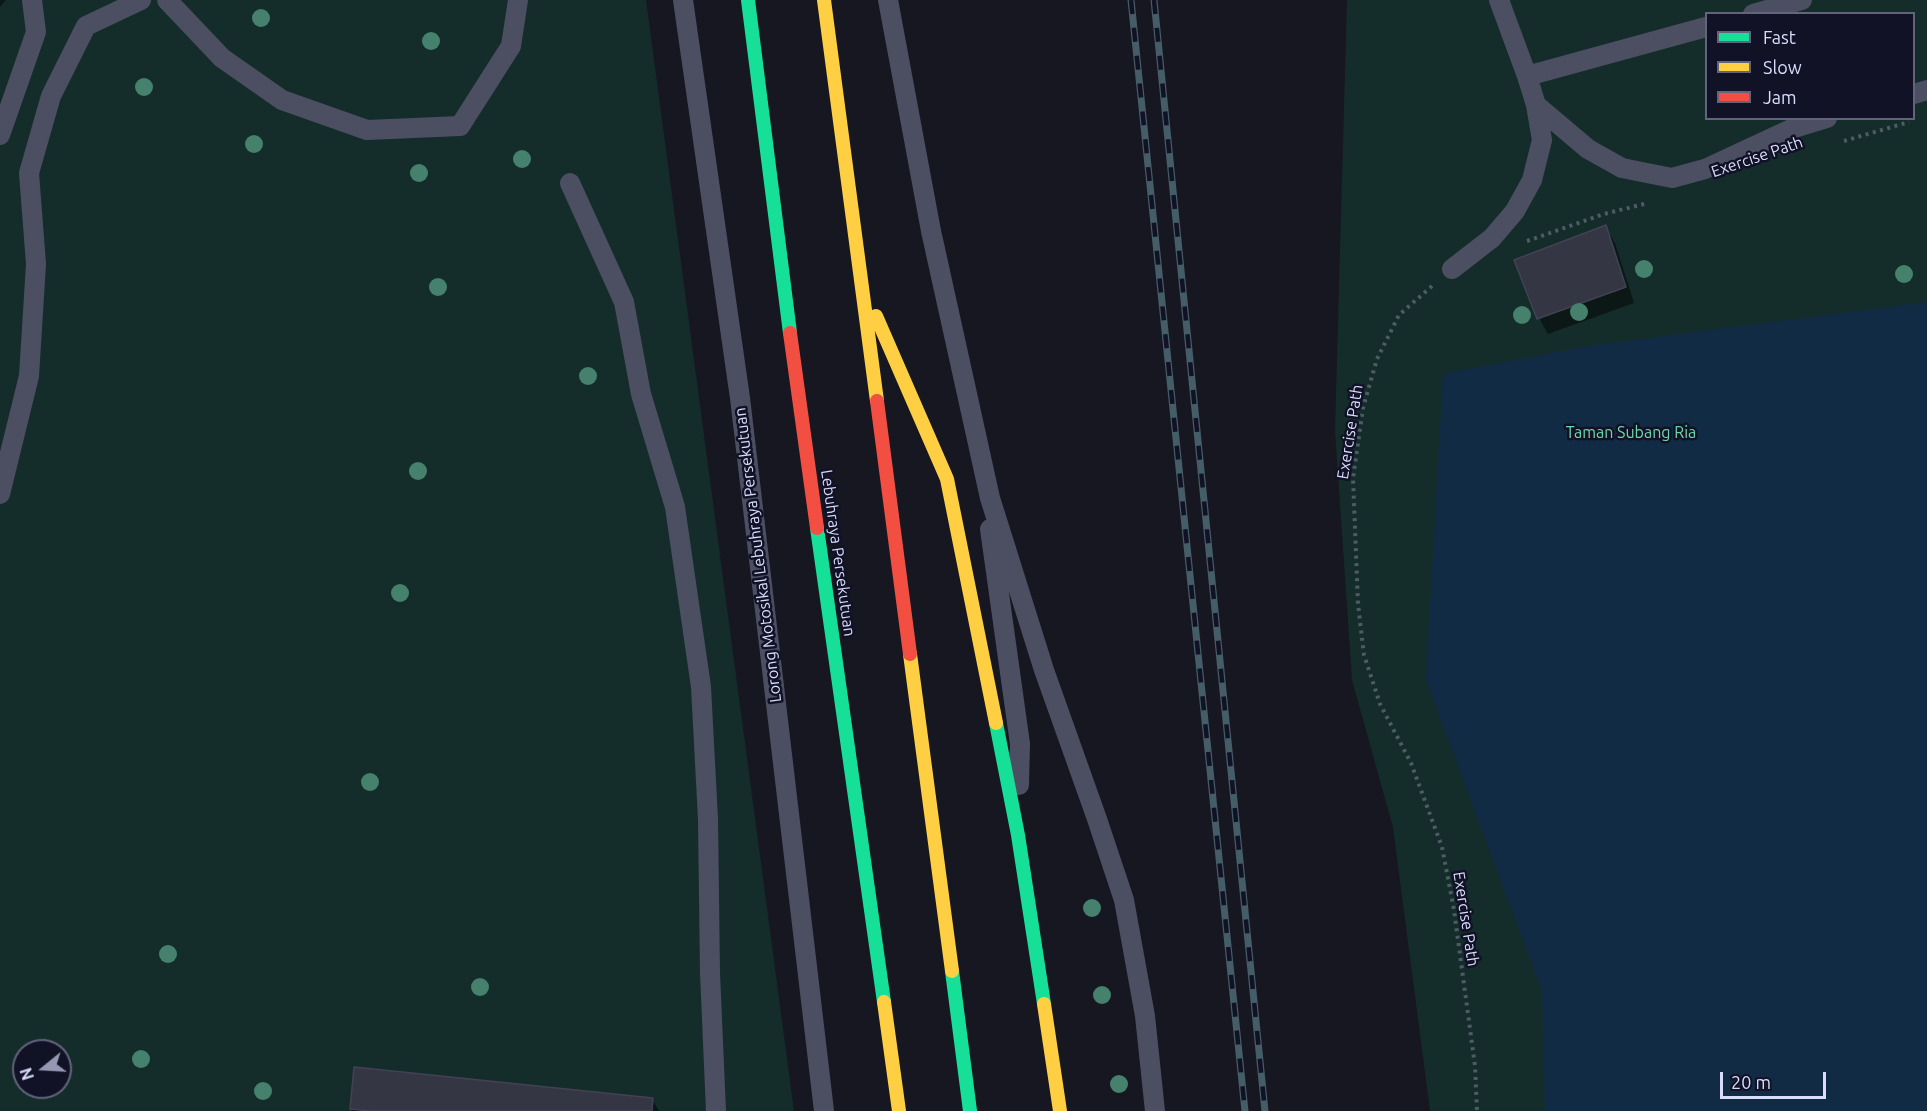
<!DOCTYPE html>
<html>
<head>
<meta charset="utf-8">
<style>
  body { margin:0 }
  #map { position:relative; width:1927px; height:1111px; overflow:hidden; background:#171722; font-family:Ubuntu,sans-serif }
  canvas { display:block }
  .legend { position:absolute; left:1705px; top:12px; width:210px; height:108px; box-sizing:border-box; background:#121227; border:2px solid #62637c; margin:0; padding:8px 10px; list-style:none; font-size:18px; color:#dadcfc }
  .legend li { display:flex; align-items:center; gap:12px; height:30px }
  .legend b { width:30px; border:2px solid #62637c }
  .north { position:absolute; left:12px; top:1039px; width:60px; height:60px; box-sizing:border-box; background:#121227; border:2px solid #62637c; border-radius:50%; rotate:252deg; font-size:16px; font-weight:700; line-height:24px; text-align:center; color:#dadcfc }
  .north::after { content:''; display:block; margin:auto; width:21px; height:27px; background:#9697b0; clip-path:polygon(50% 0,100% 100%,50% 72%,0 100%) }
  .scale { position:absolute; left:1720px; top:1072px; width:106px; height:27px; box-sizing:border-box; border:3px solid #dadcfc; border-top:0; padding-left:8px; font-size:18px; line-height:21px; white-space:nowrap; color:#dadcfc; -webkit-text-stroke:4px #121227; paint-order:stroke }
</style>
</head>
<body>
<div id="map">
<canvas width="1927" height="1111"></canvas>
<ul class="legend">
<li><b style="height:8px;background:#16e098"></b>Fast</li>
<li><b style="height:8px;background:#ffcf43"></b>Slow</li>
<li><b style="height:8px;background:#f24e42"></b>Jam</li>
</ul>
<div class="north">N</div>
<div class="scale">20 m</div>
</div>
<script>
const context = document.querySelector('canvas').getContext('2d');
context.lineJoin = 'round';
function fill(path, color) { context.fillStyle = color; context.fill(path, 'evenodd'); }
function trace(path, color, width, dash) { context.strokeStyle = color; context.lineWidth = width; context.lineCap = dash ? 'butt' : 'round'; context.setLineDash(dash || []); context.stroke(path); }
function drawText(font, color, halo, rows, align = 'center') {
  context.font = font + ' Ubuntu,sans-serif'; context.lineWidth = 5; context.setLineDash([]); context.textBaseline = 'middle'; context.strokeStyle = halo; context.fillStyle = color; for (const [text, x, y, turn = 0] of rows) {
    context.save(); context.translate(x, y); context.rotate((+turn || 0) * Math.PI / 180); context.textAlign = isNaN(turn) ? turn : align; if (halo) context.strokeText(text, 0, 0); context.fillText(text, 0, 0); context.restore();
  }
}
const green = new Path2D(`
  M0,0h646l148,1111h-794zM24,1051h36v36h-36z
  M1347,0h580v1111h-497l-37,-284 -41,-147 -17,-250zM1706,14h208v104h-208z`);
const water = new Path2D(`
  M1927,302v809h-382l-3,-120 -116,-311 17,-306 145,-28z`);
const shadow = new Path2D(`
  M0,0h6l-6,7z
  M1606,227l9,16 19,60 -86,31 -9,-16z
  M652,1099l7,12h-306l-1,-2z`);
const building = new Path2D(`
  M1606,225l20,62 -89,32 -23,-59z
  M354,1067l299,31 -1,13h-282l-20,-2z`);
const path = new Path2D(`
  M1844,141l65,-19
  M1527,241l77,-27 44,-11
  M1432,286l-33,29 -22,44 -14,49 -10,70 5,126 6,51 16,49 31,59 31,84 12,63 21,156 2,45`);
const lane = new Path2D(`
  M167,0l55,58 60,42 85,30 93,-4 51,-80 7,-46
  M683,0l57,398 84,713
  M888,0l43,231 59,267 54,172 53,149 27,81 21,116 10,95
  M1753,14l49,-14
  M1527,76l179,-49
  M1914,94l13,-4
  M1536,105l52,44 34,19 50,10 33,-9 86,-40 36,-11
  M0,135l36,-103 -4,-32
  M570,183l54,119 17,92 34,113 26,180 7,132 2,154 6,138
  M1452,269l40,-31 23,-27 17,-31 10,-40 -6,-35 -9,-29 -28,-76
  M0,494l29,-118 7,-112 -7,-91 22,-77 35,-70 55,-26
  M990,529l30,215 -1,41`);
const fast = new Path2D(`
  M748,0l42,333
  M817,528l67,474
  M996,723l22,112 26,169
  M952,971l18,140`);
const slow = new Path2D(`
  M824,0l53,401
  M876,316l71,163 49,244
  M910,654l42,317
  M884,1002l15,109
  M1044,1004l16,107`);
const jam = new Path2D(`
  M790,333l27,195
  M877,401l33,253`);
const rail = new Path2D(`
  M1131,0l114,1111
  M1154,0l111,1111`);
const trees = [
  [261,18],
  [431,41],
  [144,87],
  [254,144],
  [522,159],
  [419,173],
  [1644,269],
  [1904,274],
  [438,287],
  [1579,312],
  [1522,315],
  [588,376],
  [418,471],
  [400,593],
  [370,782],
  [1092,908],
  [168,954],
  [480,987],
  [1102,995],
  [141,1059],
  [1119,1084],
  [263,1091]
];
const streetNames = [
  ["Exercise Path",1757,157,-19],
  ["Exercise Path",1350,432,-81],
  ["Lebuhraya Persekutuan",838,553,82],
  ["Lorong Motosikal Lebuhraya Persekutuan",758,555,-97],
  ["Exercise Path",1466,919,81]
];
const parkNames = [
  ["Taman Subang Ria",1631,433]
];
fill(green, '#152d2a');
fill(water, '#122b44');
fill(shadow, '#0007');
fill(building, '#353644');
trace(building, '#434255', 1.5);
trace(path, '#4d5d65', 4, [3, 4.5]);
trace(lane, '#4c4f62', 20);
trace(fast, '#16e098', 14);
trace(slow, '#ffcf43', 14);
trace(jam, '#f24e42', 14);
trace(rail, '#455d67', 7);
trace(rail, '#121227', 4.5, [14]);
context.fillStyle = '#45816d';
for (const [x, y] of trees) { context.beginPath(); context.arc(x, y, 9, 0, 2 * Math.PI); context.fill(); }
drawText('16px', '#dadcfc', '#121227', streetNames);
drawText('16px', '#6bd8ab', '#121227', parkNames);
</script>
</body>
</html>
